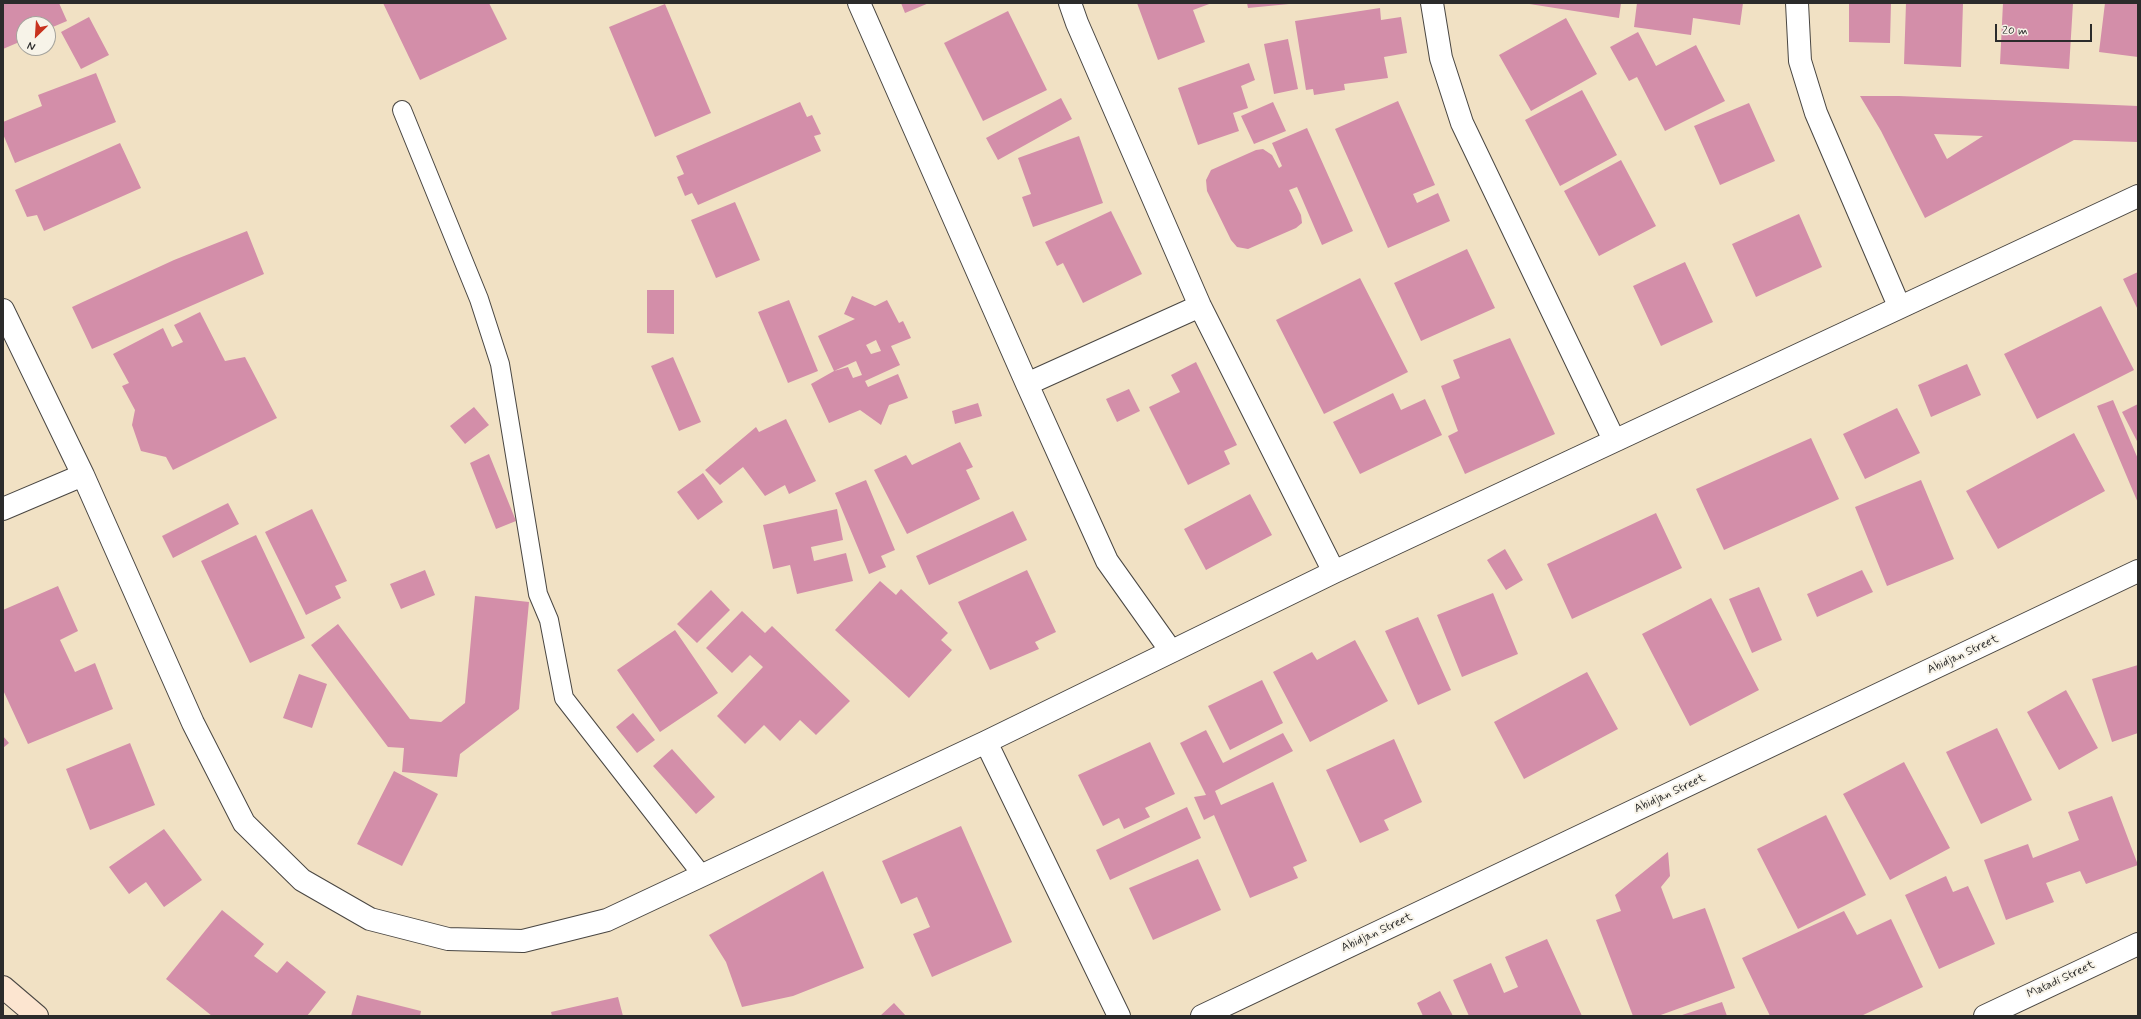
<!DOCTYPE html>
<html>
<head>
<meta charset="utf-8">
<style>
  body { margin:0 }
  #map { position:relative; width:2141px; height:1019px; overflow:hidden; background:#f1e1c4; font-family:Mynerve,sans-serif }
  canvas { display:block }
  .frame { position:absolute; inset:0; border:4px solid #2b2b2b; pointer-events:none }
  .north { position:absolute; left:16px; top:16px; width:40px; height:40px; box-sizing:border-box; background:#f7f3e8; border:1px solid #a5a39c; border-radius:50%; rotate:205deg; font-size:11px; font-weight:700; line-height:16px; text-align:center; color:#2b2b2b }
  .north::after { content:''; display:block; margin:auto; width:14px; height:18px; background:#c8321e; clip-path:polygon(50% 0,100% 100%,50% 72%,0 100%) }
  .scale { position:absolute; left:1995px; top:24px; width:97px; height:18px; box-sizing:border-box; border:2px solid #2b2b2b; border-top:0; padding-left:5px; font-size:12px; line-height:14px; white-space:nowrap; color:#2b2b2b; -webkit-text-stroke:3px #f7f3e8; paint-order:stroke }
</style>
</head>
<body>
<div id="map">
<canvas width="2141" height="1019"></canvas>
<div class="frame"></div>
<div class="north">N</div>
<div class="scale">20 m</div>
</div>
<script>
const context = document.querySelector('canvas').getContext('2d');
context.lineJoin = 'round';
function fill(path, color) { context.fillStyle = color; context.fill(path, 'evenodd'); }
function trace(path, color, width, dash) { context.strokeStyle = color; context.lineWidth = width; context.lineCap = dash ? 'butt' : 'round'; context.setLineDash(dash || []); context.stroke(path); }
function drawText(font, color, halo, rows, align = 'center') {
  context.font = font + ' Mynerve,sans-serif'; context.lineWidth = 4; context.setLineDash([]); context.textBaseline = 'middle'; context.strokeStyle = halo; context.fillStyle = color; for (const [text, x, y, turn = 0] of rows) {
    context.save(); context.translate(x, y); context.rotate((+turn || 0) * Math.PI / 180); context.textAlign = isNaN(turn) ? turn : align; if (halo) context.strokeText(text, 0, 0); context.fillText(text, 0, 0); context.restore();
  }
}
const building = new Path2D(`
  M3,3h56l8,18 -19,8v-5h-24v16l-21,9z
  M383,3h106l18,36 -87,41z
  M901,3h28l-24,10z
  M1137,3h75l-19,7 12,32 -47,18z
  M1247,3h42v1l-41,4z
  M1523,3h98l-2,15z
  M1637,3h106l-3,22 -47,-7 -2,17 -57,-8z
  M1849,3h42l-1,40 -41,-1z
  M1906,3h57l-2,64 -57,-3z
  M2003,3h70l-4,66 -69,-5z
  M2105,3h33v54l-39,-5z
  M665,4l46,109 -56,24 -46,-110z
  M1380,8l1,12 20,-3 6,36 -23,4 4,21 -44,6 1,6 -31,5 -1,-6 -7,1 -11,-69z
  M1008,11l39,79 -64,31 -39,-78z
  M89,17l20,38 -28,14 -20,-37z
  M1566,18l31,56 -66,37 -32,-56z
  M1638,32l18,34 40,-21 29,56 -60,30 -28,-54 -8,4 -19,-34z
  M1288,39l10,50 -24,5 -10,-50z
  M1249,63l6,17 -14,6 7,22 -15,5 6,18 -41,14 -20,-57z
  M96,73l20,49 -101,41 -12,-29v-12l39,-16 -4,-11z
  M1582,90l35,65 -57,31 -35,-66z
  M1860,96h39l239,10v36l-64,-2 -149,78 -44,-87zM1934,134l49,2 -36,23z
  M1061,98l11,21 -74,41 -12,-22z
  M1398,101l37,84 -22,9 4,9 21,-10 12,28 -62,27 -53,-119z
  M800,102l7,15 5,-2 9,19 -7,2 7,15 -123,54 -6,-12 -7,3 -8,-19 7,-3 -8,-18z
  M1273,102l13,29 -32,13 -13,-28z
  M1749,103l26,58 -55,24 -26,-59z
  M1307,128l46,103 -31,14 -25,-58 -8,3 12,25 1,8 -6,5 -48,21 -11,-2 -6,-7 -24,-49 -1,-11 5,-10 45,-20 7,-1 9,6 7,13 3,-2 -10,-23z
  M1079,136l24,67 -70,24 -11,-30 9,-3 -13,-36z
  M120,143l21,45 -97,43 -7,-16 -10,2 -12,-27z
  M1621,160l35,66 -57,30 -35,-65z
  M735,202l25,58 -44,18 -25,-58z
  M1111,211l31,63 -59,29 -20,-40 -6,3 -12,-24z
  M1799,214l23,53 -66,30 -24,-53z
  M247,231l17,43 -172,75 -20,-42 102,-47z
  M1467,249l28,59 -74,33 -27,-58z
  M1685,262l28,60 -52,24 -28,-60z
  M2138,272v38l-15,-31z
  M1360,278l48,94 -84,42 -48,-94z
  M647,290h27v44l-27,-1z
  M852,296l23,10 12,-6 12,23 4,-2 8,17 -20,8 9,19 -35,16 3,6 30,-13 10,24 -19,7 -8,20 -21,-15 -31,13 -18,-39 23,-13 14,-4 5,11 9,-3 -6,-14 -22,10 -16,-35 37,-17 -11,-5zM876,340l5,11 -10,3 -5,-9z
  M789,300l29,71 -30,12 -30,-71z
  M2101,306l33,64 -97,49 -33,-65z
  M200,312l25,49 20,-4 32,61 -104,52 -7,-13 -25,-6 -9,-26 3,-15 -13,-24 7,-3 -16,-29 50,-26 9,19 11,-5 -9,-17z
  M1510,338l45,96 -90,40 -17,-38 10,-5 -17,-45 19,-8 -7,-18z
  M673,357l28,65 -22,9 -28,-65z
  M1196,362l41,83 -13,6 6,13 -42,21 -39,-78 31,-15 -9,-17z
  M1967,364l14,31 -50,22 -13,-32z
  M1129,389l11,22 -23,11 -11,-23z
  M1393,393l8,17 24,-11 17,36 -82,39 -27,-52z
  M2113,400l25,59v44l-41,-97z
  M978,403l4,13 -27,8 -3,-13z
  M2138,404v39l-16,-31z
  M474,407l15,18 -24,19 -15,-18z
  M1897,408l23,45 -55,26 -22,-45z
  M786,419l30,62 -27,13 -4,-9 -20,11 -22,-29 -23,18 -15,-15 51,-43 3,5z
  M2074,433l31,58 -107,58 -32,-58z
  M1811,438l28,61 -115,51 -28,-61z
  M960,442l13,25 -7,3 14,29 -73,35 -33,-64 32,-15 6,10z
  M489,454l27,67 -20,8 -26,-66z
  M703,473l20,29 -25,18 -21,-28z
  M866,480l29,70 -14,6 5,11 -17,7 -34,-81z
  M1921,480l33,79 -67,27 -32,-79z
  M1250,494l22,41 -66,35 -22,-41z
  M228,503l11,21 -66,34 -11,-22z
  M312,509l35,72 -12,5 6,12 -35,17 -41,-83z
  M837,509l6,31 -32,7 3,14 32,-8 7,28 -56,13 -7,-29 -17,4 -10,-44z
  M1013,511l14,29 -98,45 -13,-29z
  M1656,513l26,55 -110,51 -25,-55z
  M256,535l49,103 -55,25 -49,-102z
  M1505,549l18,31 -17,10 -19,-30z
  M425,570l10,25 -34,14 -11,-25z
  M1027,570l29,62 -21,10 4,7 -49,21 -32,-68z
  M1862,570l11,22 -56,25 -10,-23z
  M880,581l16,14 5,-6 47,44 -7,7 11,10 -43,48 -74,-68z
  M58,586l20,45 -18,9 15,32 20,-9 18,46 -85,35 -25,-54v-80z
  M1759,587l23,53 -30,13 -23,-54z
  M711,590l19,20 -33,33 -20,-19z
  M1493,593l25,61 -56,23 -25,-62z
  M475,596l54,6 -10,107 -59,45 -3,23 -55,-5 2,-24 -16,-1 -77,-102 27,-21 72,95 31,3 24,-19z
  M1711,598l48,92 -69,36 -48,-92z
  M742,611l23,22 7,-7 78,75 -34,34 -16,-15 -20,21 -16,-16 -19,19 -28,-28 46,-49 -13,-12 -18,18 -26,-25z
  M1418,617l33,73 -33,15 -33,-74z
  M675,630l43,63 -58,39 -43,-62z
  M1355,640l33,61 -78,41 -37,-70 39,-20 5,8z
  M2138,665v68l-26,9 -20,-63z
  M1587,672l31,57 -94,50 -30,-57z
  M299,674l28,10 -15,44 -29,-10z
  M1262,680l21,43 -53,27 -22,-44z
  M2066,690l32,58 -39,22 -32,-58z
  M633,713l22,27 -18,13 -21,-26z
  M1997,728l35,72 -51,24 -35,-72z
  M1206,730l17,33 60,-30 10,18 -78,40 6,14 52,-23 34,79 -14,6 5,11 -48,20 -36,-83 -10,5 -10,-23 12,-2 -26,-52z
  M3,736l6,7 -6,5z
  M1394,739l28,63 -38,18 5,10 -29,13 -34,-73z
  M1150,742l25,52 -30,14 5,9 -26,12 -5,-11 -16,8 -25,-51z
  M130,743l25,62 -65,25 -24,-61z
  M672,749l43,48 -19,17 -43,-48z
  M1904,762l46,86 -60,32 -47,-86z
  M394,771l44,23 -36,72 -45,-22z
  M2112,796l26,69 -52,19 -6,-13 -34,12 8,19 -48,18 -22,-60 44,-16 5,14 46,-18 -11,-28z
  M1187,807l14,31 -91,42 -14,-30z
  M1826,815l40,80 -68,34 -41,-80z
  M961,826l51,116 -80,35 -19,-43 17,-7 -13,-30 -16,7 -19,-43z
  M164,829l38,51 -38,27 -18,-25 -17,12 -20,-27z
  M1668,852l2,24 -9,11 12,32 32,-11 30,80 -77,28h-25l-37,-96 25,-9 -6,-16z
  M1198,859l23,51 -68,30 -24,-52z
  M823,871l41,97 -71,28 -51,11 -16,-45 -17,-27z
  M1946,876l7,16 15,-6 27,58 -56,25 -34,-74z
  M222,910l42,34 -10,12 23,17 10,-12 39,31 -19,24h-95l-46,-37z
  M1844,911l13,24 34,-16 32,68 -62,29h-91l-28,-58z
  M1547,939l35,77h-113l-16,-36 38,-17 13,30 14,-6 -13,-30z
  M1440,991l13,25h-30l-6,-13z
  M357,995l64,16 -1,5h-69z
  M618,997l5,19h-71l-1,-4z
  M1722,1002l5,14h-48z
  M894,1003l12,13h-26z`);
const lane = new Path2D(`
  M402,110l77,189 21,65 38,230 11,26 15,78 138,177`);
const street = new Path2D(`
  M859,3l168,381 80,177 64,90
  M1070,3l7,20 123,283 134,266
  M1432,3l9,55 21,65 152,317
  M1797,3l3,58 16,52 83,193
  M3,310l80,165 110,248 51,100 58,57 68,39 78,20 75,2 84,-21 379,-178 348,-170 804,-376
  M1027,384l173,-78
  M3,509l80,-34
  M986,742l133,274
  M1202,1016l936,-445
  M1985,1016l153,-72`);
const secondary = new Path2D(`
  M3,987l34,29`);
const streetNames = [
  ["Abidjan Street",1963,655,-25],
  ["Abidjan Street",1670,794,-25],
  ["Abidjan Street",1377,933,-25],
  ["Matadi Street",2061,980,-25]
];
fill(building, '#d38ea9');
trace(lane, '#494642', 20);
trace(street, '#494642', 24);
trace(secondary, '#494642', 24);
trace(lane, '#fff', 18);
trace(street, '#fff', 22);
trace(secondary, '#fce5d0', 22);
drawText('12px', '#2b2b2b', '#f7f3e8', streetNames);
</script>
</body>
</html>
